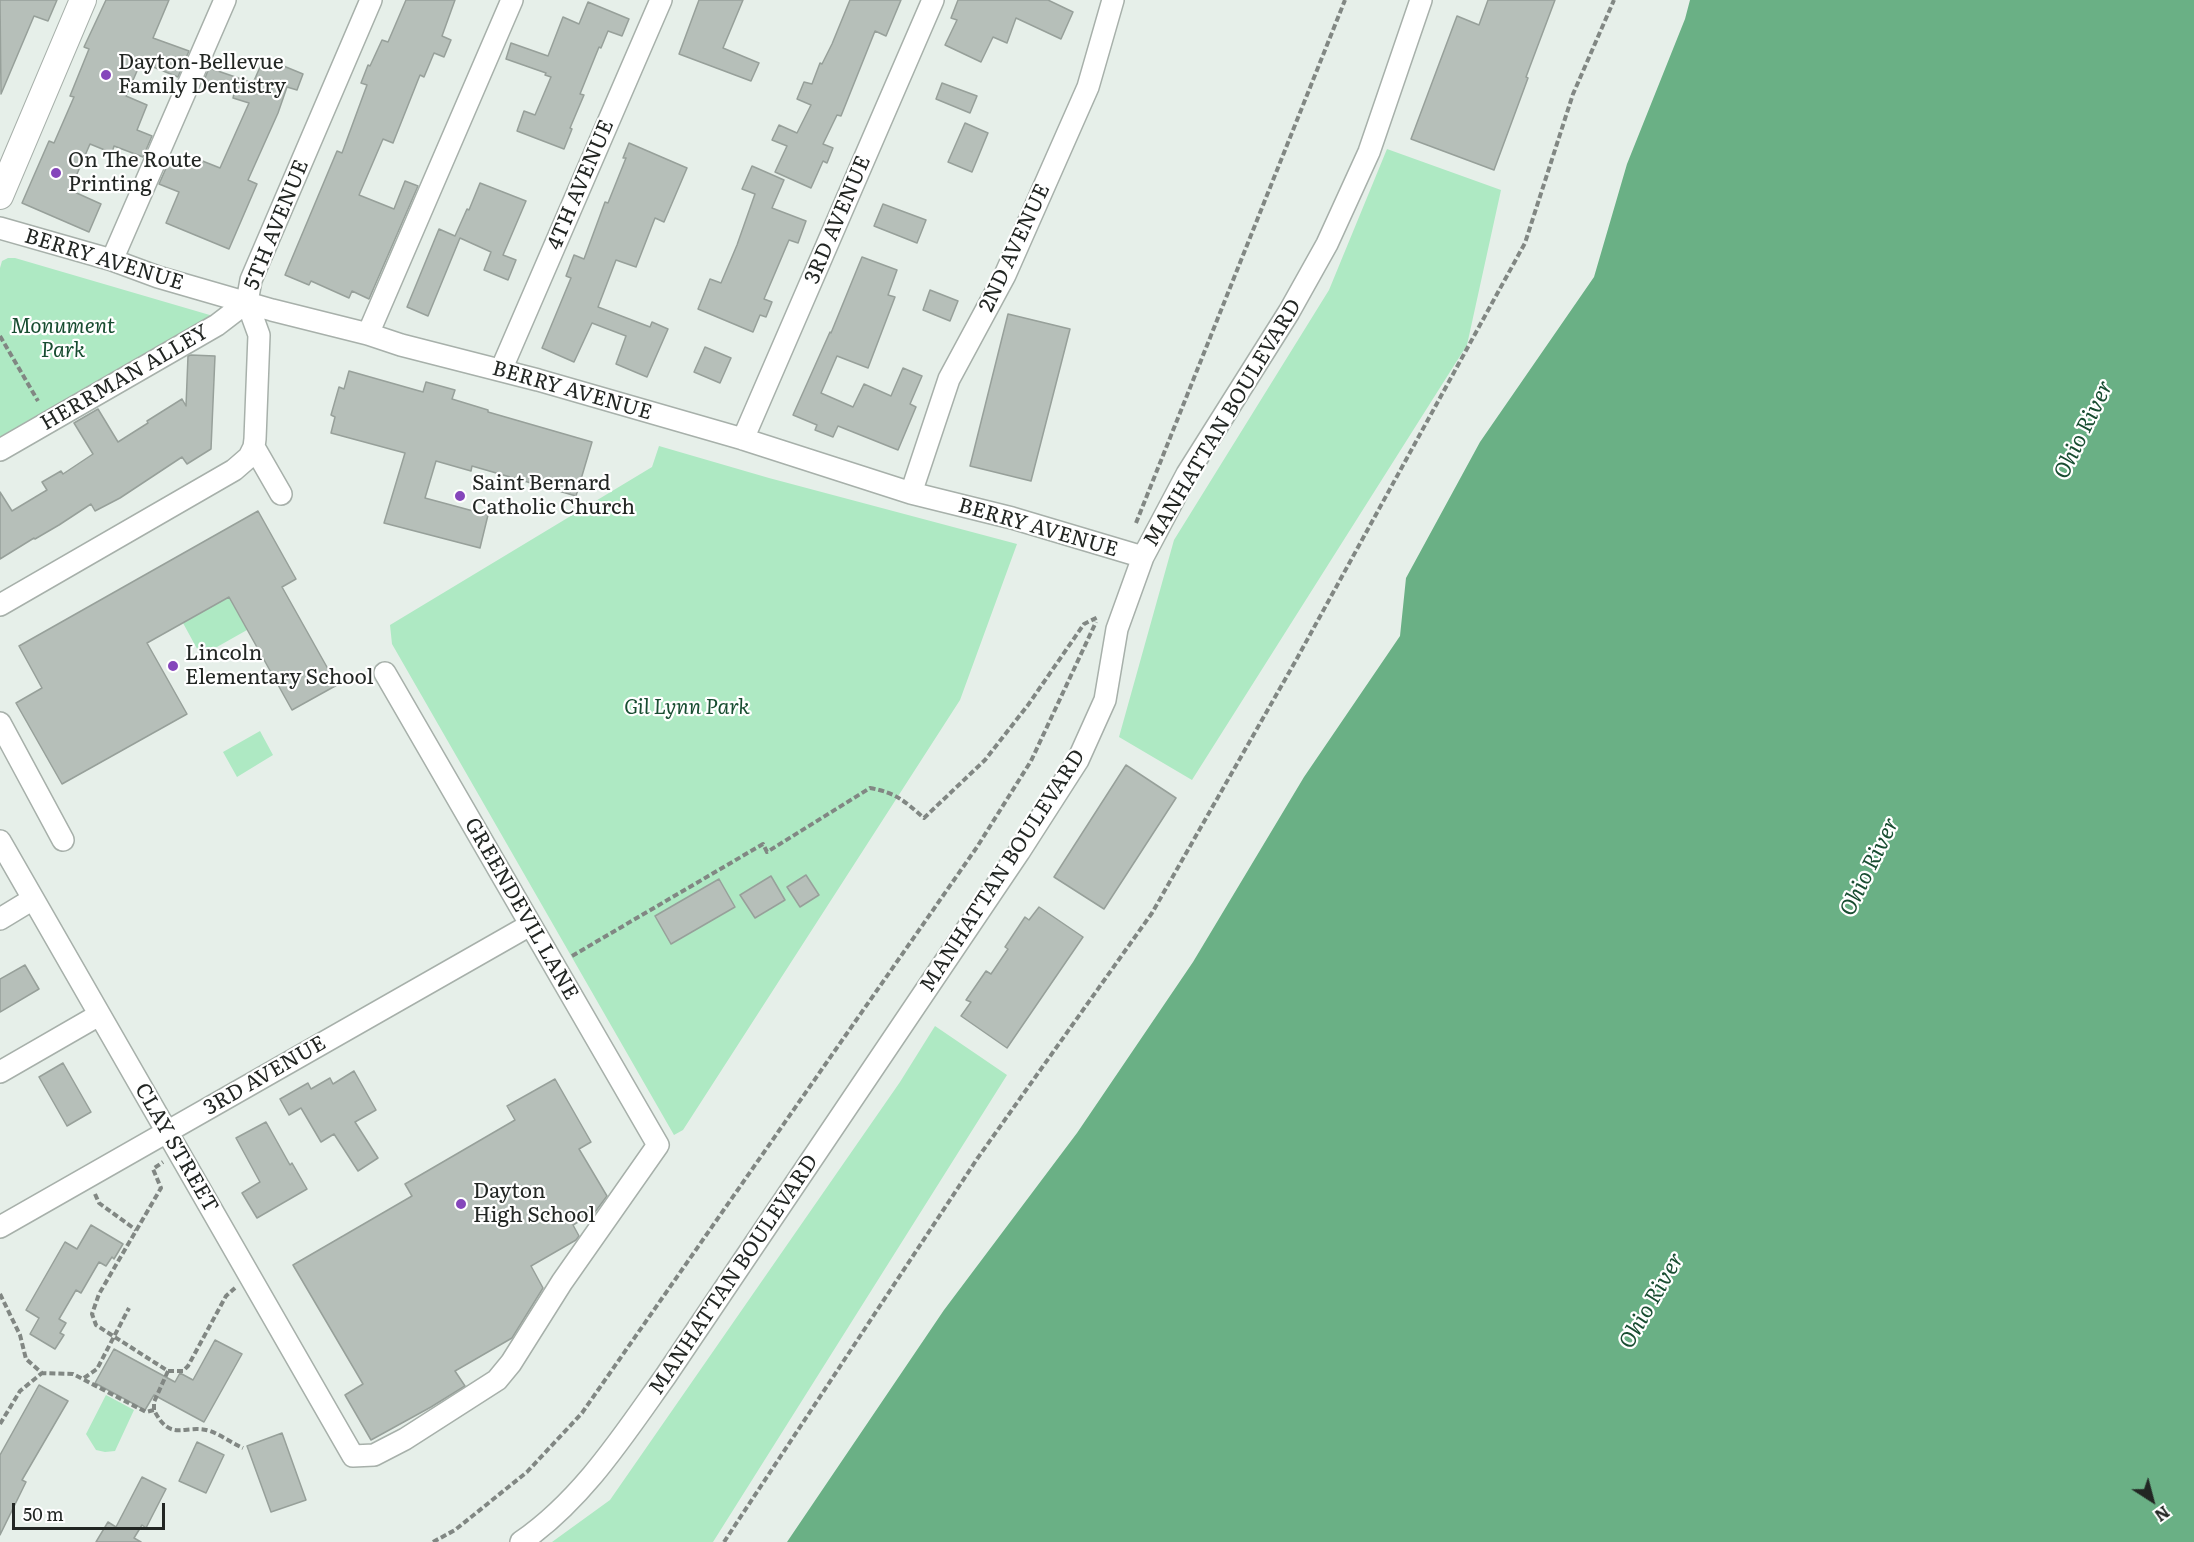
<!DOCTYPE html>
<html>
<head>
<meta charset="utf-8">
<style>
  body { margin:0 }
  #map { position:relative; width:2194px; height:1542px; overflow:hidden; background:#e6efe9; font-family:Literata,serif }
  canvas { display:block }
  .north { position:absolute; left:2122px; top:1470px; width:60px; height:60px; -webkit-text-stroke:4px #fff; paint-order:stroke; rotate:144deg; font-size:16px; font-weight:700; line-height:24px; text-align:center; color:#222623 }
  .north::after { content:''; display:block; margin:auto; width:21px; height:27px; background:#222623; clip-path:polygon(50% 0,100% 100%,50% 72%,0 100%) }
  .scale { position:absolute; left:12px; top:1503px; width:153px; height:27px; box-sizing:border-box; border:3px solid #222623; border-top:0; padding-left:8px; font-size:18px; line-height:21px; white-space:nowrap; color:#222623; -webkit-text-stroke:4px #fff; paint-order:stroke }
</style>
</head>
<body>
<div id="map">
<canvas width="2194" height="1542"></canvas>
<div class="north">N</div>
<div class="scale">50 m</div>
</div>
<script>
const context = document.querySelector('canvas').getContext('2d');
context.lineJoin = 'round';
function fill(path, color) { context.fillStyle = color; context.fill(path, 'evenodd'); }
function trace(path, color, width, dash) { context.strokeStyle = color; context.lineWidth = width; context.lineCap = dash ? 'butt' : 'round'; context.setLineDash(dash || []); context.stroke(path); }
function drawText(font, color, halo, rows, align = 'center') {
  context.font = font + ' Literata,serif'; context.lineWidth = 4.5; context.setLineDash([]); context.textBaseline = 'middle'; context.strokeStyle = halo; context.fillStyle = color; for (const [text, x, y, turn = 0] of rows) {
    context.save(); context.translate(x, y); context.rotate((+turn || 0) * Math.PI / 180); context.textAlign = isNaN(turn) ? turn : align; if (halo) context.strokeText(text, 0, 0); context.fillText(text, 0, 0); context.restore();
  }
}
const green = new Path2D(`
  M1387,149l114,41 -34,155 -275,435 -73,-43 55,-197 155,-250z
  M8,258h7l205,60 -220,128v-178l2,-7z
  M659,446l110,32 248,66 -57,156 -277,430 -9,5 -282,-491 -2,-19 262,-158z
  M229,597l18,33 -46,26 -18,-33z
  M260,731l13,24 -36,22 -14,-25z
  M935,1026l72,49 -294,467h-161l58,-42 290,-418z
  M106,1395l28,15 -19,41 -10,1 -9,-2 -10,-16z`);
const water = new Path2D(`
  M1690,0h504v1542h-1407l157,-232 133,-177 116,-171 111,-185 96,-141 6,-58 74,-136 114,-165 33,-113 58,-145z`);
const building = new Path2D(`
  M0,0h57l-9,21 -14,-5 -33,78z
  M106,0h63l-16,38 36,13 -11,26 -37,-15 -15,34 21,9 -10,25 15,6 -9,21 -29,-11 -2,7 -22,-9 -20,46 31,14 -12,28 -67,-29 27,-62 5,2 20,-46 -4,-1 19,-47 -5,-2z
  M406,0h49l-13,36 9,4 -7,17 -10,-4 -10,24 -4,-2 -27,68 -10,-4 -24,56 35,14 11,-28 13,5 -49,113 -17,-8 -3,7 -38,-17 -2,4 -24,-10 52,-124 5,2 25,-68 -6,-2 7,-18 2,1 12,-26 6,2z
  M699,0h44l-20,48 36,15 -8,18 -72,-27z
  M850,0h51l-15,36 -11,-5 -34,85 -4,-1 -14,29 10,4 -6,15 -4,-2 -12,27 -36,-16 12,-26 -15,-6 7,-15 18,8 14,-28 -14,-6 7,-17 8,2 8,-21 2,1 10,-20z
  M958,0h90l25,12 -12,27 -45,-21 -9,25 -14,-6 -12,25 -36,-17 12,-25 -6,-2z
  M1488,0h67l-29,77 2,1 -34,92 -83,-31 46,-123 22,9z
  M588,2l41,17 -7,17 -14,-5 -7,17 -2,-1 -19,47 4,1 -14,33 2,1 -8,20 -47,-18 7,-20 11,4 16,-38 -6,-2 1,-2 -40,-14 5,-16 37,13 15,-39 16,7z
  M264,58l39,16 -6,16 -10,-3 -9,26 -30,67 9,4 -28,65 -63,-26 13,-31 -20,-8 12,-27 21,8 3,-7 25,10 29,-65 -16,-5 1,-4 -31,-11 6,-15 44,15z
  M942,83l35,13 -7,17 -34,-14z
  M965,123l23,10 -16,39 -24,-10z
  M629,143l58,25 -23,54 -9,-4 -19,49 -20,-7 -18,47 52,20 2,-5 16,7 -21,48 -31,-13 10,-28 -34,-13 -18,39 -32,-14 29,-70 -5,-2 8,-21 10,4 21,-57 3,1 18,-45h-3z
  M752,166l32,14 -12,28 34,13 -8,22 -9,-3 -25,59 8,3 -6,15 -6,-2 -7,17 -55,-23 12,-30 11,4 16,-38 18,-51 -13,-5z
  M480,183l46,18 -23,54 13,5 -8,20 -24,-10 7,-18 -31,-14 -32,78 -21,-9 32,-78 16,7 12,-27 2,1z
  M883,204l43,16 -9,23 -43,-17z
  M862,257l35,13 -9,25 7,2 -27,71 -31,-12 -16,37 32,14 11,-23 27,12 12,-28 19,8 -12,28 6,3 -18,43 -60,-24 -5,11 -18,-7 2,-5 -24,-10 37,-83 1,1z
  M930,290l28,11 -8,20 -27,-11z
  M1008,314l62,15 -39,152 -61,-15z
  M705,347l26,11 -11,25 -26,-11z
  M191,355l24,1 -4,93 -24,15 -5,-7 -62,41 -25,13 -4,-7 -32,21 -24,14 -1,-1 -34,21v-67l12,19 35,-21 -5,-8 19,-11 2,3 30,-20 -19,-31 24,-14 20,33 30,-19 -1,-2 35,-22 4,7 2,-50z
  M349,371l74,21 3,-10 29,8 -3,9 36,11v2l104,30 -16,54 -104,-30 -1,5 -35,-10 -11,37 63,17 -8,33 -96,-25 21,-70 -74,-20 4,-16 -4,-2 8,-28 5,2z
  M258,511l38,68 -14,8 55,98 -45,25 -63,-113 -82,46 40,71 -125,70 -46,-81 26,-15 -23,-42z
  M1126,765l50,33 -72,111 -50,-32z
  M806,875l13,20 -19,12 -13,-20z
  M771,876l14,24 -30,18 -15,-23z
  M719,879l16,28 -64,37 -16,-28z
  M1039,907l44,30 -76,111 -46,-32 10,-14 -5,-2 20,-29 5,3 17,-25 -3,-2 20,-30 4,3z
  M25,965l14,24 -39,23v-33z
  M63,1063l28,49 -24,14 -28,-49z
  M354,1071l22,39 -21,12 23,36 -20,13 -24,-37 -13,8 -20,-34 -12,7 -9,-16 28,-16 3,6 19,-11 3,6z
  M555,1079l36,63 -12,7 28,47 -12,16 -22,13 6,11 -3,4 -45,26 12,22 -31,50 -57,33 10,15 -34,21 -60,33 -26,-45 18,-11 -70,-119 119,-69 -7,-12 110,-64 -8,-14z
  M266,1122l24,43 2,-2 15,26 -50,29 -15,-25 18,-11 -24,-44z
  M91,1225l32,19 -9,15 -2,-2 -6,9 -7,-4 -18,31 -5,-3 -17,29 7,4 -6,10 4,2 -9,14 -25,-15 9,-16 -13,-8 39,-68 12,7z
  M215,1340l27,14 -38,68 -50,-27 -9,15 -50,-27 19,-34 61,33 5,-9 13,7z
  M39,1385l29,16 -46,79 4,2 -26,53v-80z
  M282,1433l24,67 -35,12 -24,-66z
  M197,1442l27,13 -18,38 -27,-12z
  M142,1477l24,12 -20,39 -4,-3 -8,13 7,4h-45l12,-20 8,5z`);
const path = new Path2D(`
  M0,336l38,65
  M1136,523l209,-523
  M572,956l191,-112 4,8 103,-64c27,5 34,13 54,30l61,-58 43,-55 56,-81 14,-7
  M95,1194l4,9 37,27
  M0,1294l20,41 6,24 16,14 31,1 73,38 8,-2c17,34 31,13 56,21 11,4 22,12 33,17
  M168,1371h15l5,-5 38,-70 9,-8
  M84,1378l13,-9 32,-61
  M154,1410v-8l14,-31 -72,-46 -4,-11 7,-20 62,-106 -8,-19 10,-7
  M0,1424l20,-33 22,-18
  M433,1542l22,-12 72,-58 55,-59 395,-566 54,-86 65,-139
  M724,1542l253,-383 175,-246 143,-251 230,-419 48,-149 41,-94`);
const minor = new Path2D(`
  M0,228l112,32 46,17 114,33 96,24 33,11 137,35 205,59 168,54 101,25 131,39
  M112,260l113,-260
  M368,334l144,-334
  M501,370l160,-370
  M743,439l190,-439
  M254,447l27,47
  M0,450l217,-125 30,-23
  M911,493l38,-114 56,-104 83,-188 25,-87
  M0,605l234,-135 15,-13 5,-10 1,-8 4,-104 -12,-33 4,-22 120,-280
  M0,723l63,117
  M0,841l353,615 21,-1 31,-16 92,-59 14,-17 51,-81 96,-137 -273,-472
  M0,919l33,-20
  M0,1072l99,-57
  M0,1227l530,-302
  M521,1542c61,-42 102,-106 144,-165l354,-525 59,-92 27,-60 12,-71 26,-72 44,-83 102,-162 38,-68 42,-92 52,-152`);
const major = new Path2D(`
  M0,196l83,-196`);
const markers = [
  [106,75,6,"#8546bb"],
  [56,173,6,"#8546bb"],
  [460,496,6,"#8546bb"],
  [173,666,6,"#8546bb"],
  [461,1204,6,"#8546bb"]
];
const poiNames = [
  ["Dayton-Bellevue",118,63],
  ["Family Dentistry",118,87],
  ["On The Route",68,161],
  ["Printing",68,185],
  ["Saint Bernard",472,484],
  ["Catholic Church",472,508],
  ["Lincoln",185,654],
  ["Elementary School",185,678],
  ["Dayton",473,1192],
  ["High School",473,1216]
];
const streetNames = [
  ["4TH AVENUE",581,185,-67],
  ["3RD AVENUE",838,220,-67],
  ["5TH AVENUE",277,225,-68],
  ["2ND AVENUE",1015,248,-65],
  ["BERRY AVENUE",104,260,17],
  ["HERRMAN ALLEY",125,378,-30],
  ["BERRY AVENUE",572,391,16],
  ["MANHATTAN BOULEVARD",1223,423,-59],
  ["BERRY AVENUE",1038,528,16],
  ["MANHATTAN BOULEVARD",1003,871,-57],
  ["GREENDEVIL LANE",521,909,60],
  ["3RD AVENUE",265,1076,-30],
  ["CLAY STREET",176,1148,60],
  ["MANHATTAN BOULEVARD",734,1275,-56]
];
const parkNames = [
  ["Monument",63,327],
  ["Park",63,351],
  ["Gil Lynn Park",687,708]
];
const waterNames = [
  ["Ohio River",2084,430,-64],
  ["Ohio River",1870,867,-64],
  ["Ohio River",1652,1301,-60]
];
fill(green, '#aee9c3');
fill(water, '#6ab085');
fill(building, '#b6bfb9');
trace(building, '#97a09a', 1.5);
trace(minor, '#a7b0aa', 24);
trace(major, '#a7b0aa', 28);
trace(path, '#818783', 4, [6, 3]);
trace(minor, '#fff', 21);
trace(major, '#fff', 26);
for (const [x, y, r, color] of markers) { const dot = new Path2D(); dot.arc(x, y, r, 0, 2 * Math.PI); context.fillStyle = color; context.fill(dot); trace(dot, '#fff', 2); }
drawText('21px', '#222623', '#fff', poiNames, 'left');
drawText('21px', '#222623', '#fff', streetNames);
drawText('italic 21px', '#184d31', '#fff', parkNames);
drawText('italic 22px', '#184d31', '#fff', waterNames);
</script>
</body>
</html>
